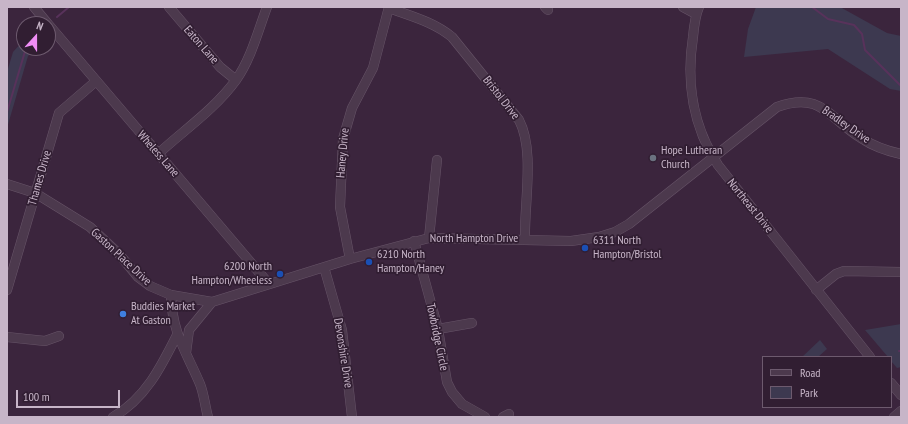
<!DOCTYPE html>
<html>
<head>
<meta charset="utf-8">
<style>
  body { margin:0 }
  #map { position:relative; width:908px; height:424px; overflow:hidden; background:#3b253d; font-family:"PT Sans Narrow",sans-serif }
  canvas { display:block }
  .frame { position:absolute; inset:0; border:8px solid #c7b5c8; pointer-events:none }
  .legend { position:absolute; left:762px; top:356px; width:130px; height:52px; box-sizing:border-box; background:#311e32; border:1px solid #6d5a6e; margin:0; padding:5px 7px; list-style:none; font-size:12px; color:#c7b5c8 }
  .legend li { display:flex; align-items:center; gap:8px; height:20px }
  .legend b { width:20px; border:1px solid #6d5a6e }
  .north { position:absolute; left:16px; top:16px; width:40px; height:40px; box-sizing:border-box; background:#311e32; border:1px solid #6d5a6e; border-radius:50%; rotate:21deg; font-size:11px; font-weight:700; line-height:16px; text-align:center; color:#c7b5c8 }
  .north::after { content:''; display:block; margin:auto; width:14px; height:18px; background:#f08df5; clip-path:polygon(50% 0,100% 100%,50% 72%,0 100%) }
  .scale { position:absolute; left:16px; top:390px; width:104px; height:18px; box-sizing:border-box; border:2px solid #c7b5c8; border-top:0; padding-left:5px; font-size:12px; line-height:14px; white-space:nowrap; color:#c7b5c8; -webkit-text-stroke:3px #311e32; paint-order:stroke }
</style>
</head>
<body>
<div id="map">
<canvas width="908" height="424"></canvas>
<div class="frame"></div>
<ul class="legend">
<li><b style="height:5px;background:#4c394d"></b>Road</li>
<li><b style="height:11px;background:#3d3950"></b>Park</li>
</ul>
<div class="north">N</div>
<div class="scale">100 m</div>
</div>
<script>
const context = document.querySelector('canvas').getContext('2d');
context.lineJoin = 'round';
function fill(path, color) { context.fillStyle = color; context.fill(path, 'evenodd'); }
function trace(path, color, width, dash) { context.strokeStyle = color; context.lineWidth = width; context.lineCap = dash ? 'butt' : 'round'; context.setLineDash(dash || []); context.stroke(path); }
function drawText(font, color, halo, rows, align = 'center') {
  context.font = font + ' "PT Sans Narrow",sans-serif'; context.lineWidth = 3.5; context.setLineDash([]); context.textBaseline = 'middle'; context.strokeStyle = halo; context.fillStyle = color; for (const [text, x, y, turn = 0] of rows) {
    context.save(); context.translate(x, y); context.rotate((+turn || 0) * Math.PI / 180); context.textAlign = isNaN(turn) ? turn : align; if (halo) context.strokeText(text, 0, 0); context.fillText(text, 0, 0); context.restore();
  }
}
const green = new Path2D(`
  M756,7h84l47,26 14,3v55l-11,-2 -62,-40 -84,8 4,-28z
  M24,40v8h11l-7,8 -21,72v-56l6,-20z
  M901,324v43l-4,1 -6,-7v-4h-3l-23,-27z
  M820,340l7,9 -9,8h-16z`);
const stream = new Path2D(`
  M812,7l16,12 26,6 8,9 3,16 36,36
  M57,17l12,-10
  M7,112l19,-64
  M899,351h2`);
const minor = new Path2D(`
  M34,7l14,17
  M169,7l51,60 16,13
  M545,7l3,3
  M683,7l13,7
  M699,7c-4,9 -5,19 -6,30 -7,45 0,90 25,128l152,192
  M389,8c22,8 45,14 63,29l67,83c16,30 5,84 6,119
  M48,24l221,260
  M158,154c27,-25 56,-44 78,-74 15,-21 22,-49 31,-73
  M7,184l28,9 55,34 29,27 19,23 12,9 21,9 41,7 138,-43 79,-21 142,3 28,-4 16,-5 14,-8 148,-117c45,-16 51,11 84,31 12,8 26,13 40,16
  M429,238l8,-78
  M414,241l24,88 9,53 5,10 10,12 23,13
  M350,259l-10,-52 3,-68 9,-31 21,-40 16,-61
  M324,267l18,63 10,87
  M7,290l52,-177 36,-31
  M816,290l20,-16 8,-3 57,1
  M171,295c1,38 15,56 29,89 4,10 5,22 8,33
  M438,329l34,-6
  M7,337l38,4 14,-5
  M186,353l3,-23 23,-28
  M891,383l10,12
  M113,417c32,-18 48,-50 64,-82
  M503,417l6,-3
  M894,417l7,-6`);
const markers = [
  [653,158,4,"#6b7280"],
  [585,248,4,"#1a4fb4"],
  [369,262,4,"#1a4fb4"],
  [280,274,4,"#1a4fb4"],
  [123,314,4,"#3f7fe0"]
];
const streetNames = [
  ["Eaton Lane",201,45,49],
  ["Bristol Drive",501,98,52],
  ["Bradley Drive",846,125,35],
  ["Haney Drive",343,153,-85],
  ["Wheless Lane",158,154,49],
  ["Thames Drive",40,178,-74],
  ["Northeast Drive",750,206,51],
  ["North Hampton Drive",474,239],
  ["Gaston Place Drive",121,257,43],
  ["Towbridge Circle",437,337,78],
  ["Devonshire Drive",343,353,81]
];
const poiNames = [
  ["Hope Lutheran",661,151],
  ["Church",661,165],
  ["6311 North",593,241],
  ["Hampton/Bristol",593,255],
  ["6210 North",377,255],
  ["Hampton/Haney",377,269],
  ["6200 North",272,267,"right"],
  ["Hampton/Wheeless",272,281,"right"],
  ["Buddies Market",131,307],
  ["At Gaston",131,321]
];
fill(green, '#3d3950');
trace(stream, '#58325b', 2);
trace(minor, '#675468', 10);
trace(minor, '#4c394d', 9);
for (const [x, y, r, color] of markers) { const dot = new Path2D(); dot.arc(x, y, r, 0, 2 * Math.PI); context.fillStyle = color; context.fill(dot); trace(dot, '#311e32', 1.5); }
drawText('12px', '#c7b5c8', '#311e32', streetNames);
drawText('12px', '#c7b5c8', '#311e32', poiNames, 'left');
</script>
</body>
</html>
